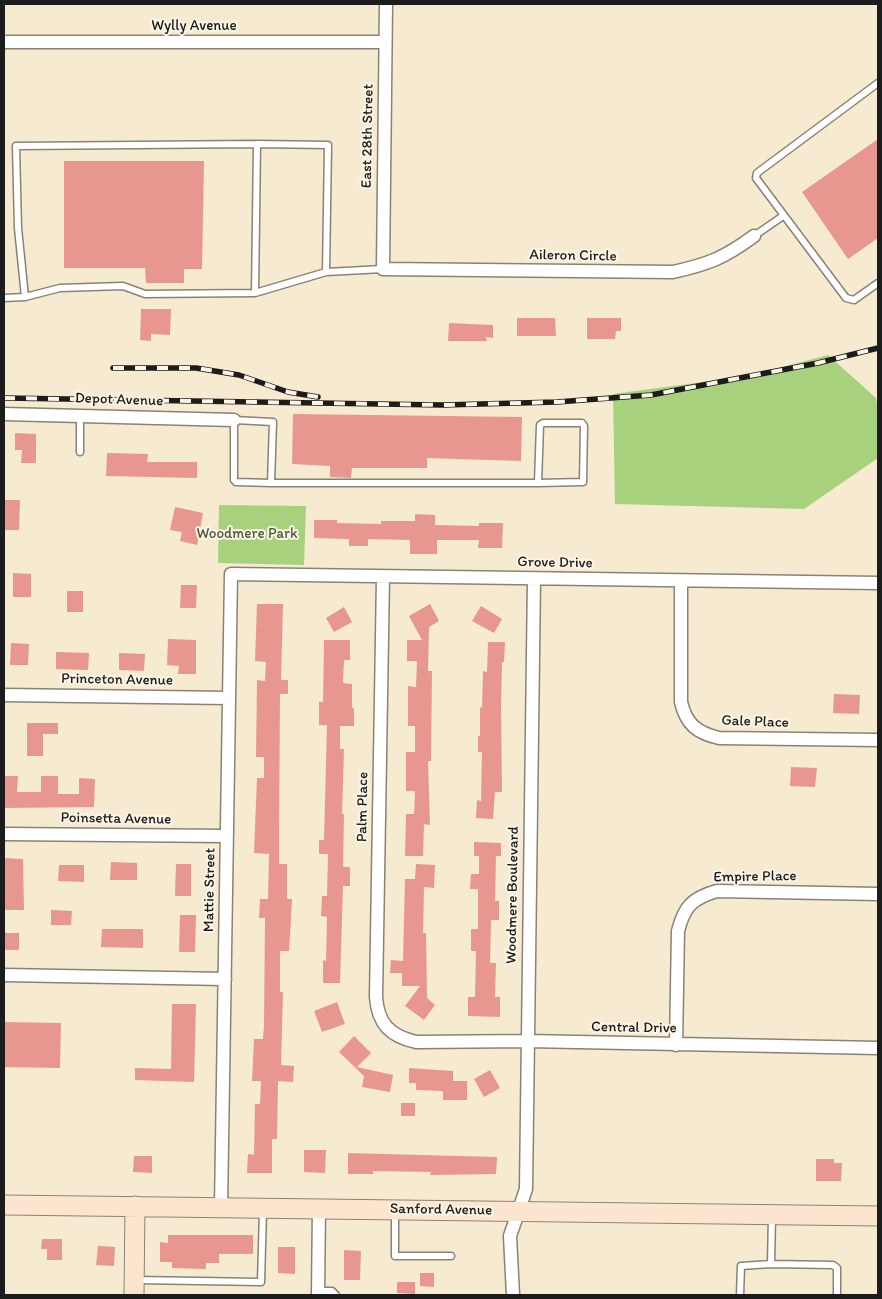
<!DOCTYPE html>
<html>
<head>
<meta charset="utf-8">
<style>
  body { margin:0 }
  #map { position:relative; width:882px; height:1299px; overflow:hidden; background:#f6ead1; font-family:Itim,sans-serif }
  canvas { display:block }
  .frame { position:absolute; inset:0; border:5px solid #1c1c1c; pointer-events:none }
</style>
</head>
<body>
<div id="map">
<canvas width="882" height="1299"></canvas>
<div class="frame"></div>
</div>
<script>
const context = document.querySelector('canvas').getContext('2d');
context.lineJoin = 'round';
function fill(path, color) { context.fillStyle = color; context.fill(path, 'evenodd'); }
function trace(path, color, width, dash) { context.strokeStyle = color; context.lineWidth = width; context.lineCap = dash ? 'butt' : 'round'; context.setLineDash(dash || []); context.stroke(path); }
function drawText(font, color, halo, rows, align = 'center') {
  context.font = font + ' Itim,sans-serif'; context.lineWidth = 4; context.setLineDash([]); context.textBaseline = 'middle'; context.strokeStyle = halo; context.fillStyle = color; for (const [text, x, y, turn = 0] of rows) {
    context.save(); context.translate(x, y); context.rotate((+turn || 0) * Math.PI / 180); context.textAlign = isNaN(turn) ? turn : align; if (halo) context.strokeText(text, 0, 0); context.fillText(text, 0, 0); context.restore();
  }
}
const green = new Path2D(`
  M828,355l48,43 2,11v49l-74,51 -189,-5 -2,-110 135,-18z
  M219,505l87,1 -2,59 -86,-2z`);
const building = new Path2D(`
  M878,139v99l-30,21 -46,-67z
  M64,161h140l-2,108h-18v14h-38l-1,-15h-81z
  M141,309h30l-1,26 -19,-1v7l-11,-1z
  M517,318h38l1,18h-39z
  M587,318h34v13h-5l-1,8h-28z
  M449,323l44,2v13l-7,-1 1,4h-39z
  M293,414l229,3 -1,44 -94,-3v10h-75l-1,10 -21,-1v-11l-38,-2z
  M15,433l21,1v29h-15l1,-13h-7z
  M107,453l41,1 -1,8h50v16l-91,-2z
  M4,500h16l-1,30h-15z
  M175,507l28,6 -6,32 -17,-4 2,-9 -12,-2z
  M415,514l20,1v10l44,1v-3h24l-1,25h-24l1,-8h-42v14h-27v-14l-42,-1v7h-19v-7l-35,-1v-18h23v3l44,1v-3h34z
  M13,573l18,1v23h-18z
  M181,585h16l-1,23h-16z
  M67,591h16v21h-16z
  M257,604h26l-2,76h7v14h-8l-1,139v31h8v35h5l-1,20 -2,32h-9v41h3l-2,73 13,1 -1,16 -15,-1 -1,58h-5v34h-25l1,-19 6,1 1,-51h5l1,-23h-9l2,-42h9l1,-14 1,-107h-6l1,-19h8l1,-45 -15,-1 3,-75h7v-21h-8l1,-77 8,1 1,-19 -11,-1z
  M430,604l9,17 -10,6 -1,44h4l-1,90h-3l2,64 -6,-1 -1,32h-18l1,-42h8l1,-23h-9v-39h9v-26h-7v-40l8,1 1,-26h-10v-21h15l-13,-24z
  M481,606l21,13 -8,14 -22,-12z
  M344,607l8,15 -18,10 -8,-14z
  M168,639l28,1v34h-18l1,-8 -12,-1z
  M324,640h26v20h-6l-1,23 9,1v24h2v18h-14v23h4l-2,65h2l-1,53h7v19h-7l-3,97h-17v-23l3,1 1,-44 -6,-1 1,-20h5l1,-42h-9v-14h5l3,-115h-8v-23h4z
  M488,642h17l-1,20h-2l-1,46 1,84h-7l-2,27 -17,-1 1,-18 4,1 1,-49h-4v-16h2v-29l2,1 1,-37 4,1z
  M11,643l18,1 -1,21h-18z
  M56,652l33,1 -1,17 -32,-1z
  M119,653l26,1 -1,17 -25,-1z
  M834,694l26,1 -1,19 -26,-1z
  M27,723h31v11h-15v22h-16z
  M791,767l26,1 -2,19 -25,-1z
  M4,776h14l-1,16h24v-16h17v18h21v-16l16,1 -1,28 -90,1z
  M474,842l27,1v13h-5l-1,45h4v19h-8l-1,43h6l-1,34h5v20l-32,-1v-19h7l1,-46h-5v-22h7v-40h-8l1,-15h8v-18h-5z
  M4,858l19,1 1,51h-20z
  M111,862l26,1v17h-27z
  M176,864h15v32h-16z
  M416,864l19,1 -1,23 -10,-1 -1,46h3l1,65 8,7 -11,15 -19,-14 15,-20h-18v-13h-12l1,-13 12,1 2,-82h10z
  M59,865h25v17l-26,-1z
  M51,910l21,1 -1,14h-20z
  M180,915h16l-1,37h-16z
  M102,929h41v19l-42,-1z
  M4,933h15v17h-15z
  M337,1002l8,22 -23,8 -8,-21z
  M172,1004h24l-2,78 -59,-2v-12l36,1z
  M4,1022l57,1 -1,45 -56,-1z
  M354,1036l17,17 -14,14 36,8 -3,17 -28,-5 2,-11 -25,-24z
  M409,1068l44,3v10h14v19h-24v-9l-27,-1v-7h-7z
  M490,1070l10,18 -16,9 -10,-18z
  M401,1103h14v13h-14z
  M304,1150h22l-1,23 -21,-1z
  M348,1153l149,4 -1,17 -66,1 1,-3 -58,-1v3h-25z
  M134,1156h18v17l-19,-1z
  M816,1159h18v4h8l-1,18h-25z
  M168,1235h85v19h-34v9h-13v6l-34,-1v-6h-12v-20l8,1z
  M42,1239h20v21h-15v-11h-6z
  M98,1246l17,1 -1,19 -18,-1z
  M278,1247h17v27l-17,-1z
  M344,1250l17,1 -1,29h-16z
  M420,1273h14v14l-14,-1z
  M397,1282h18v12l-18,-1z`);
const lane = new Path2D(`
  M878,83l-121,90 -1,5 90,120 8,2 24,-17
  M257,144l71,1 -2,127
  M754,236l29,-20
  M255,293l71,-21 57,-3
  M4,298l21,-1 35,-9 63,-2 22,8 110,-1 2,-149 -241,2 2,82 7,69
  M80,452v-36
  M271,483l2,-61 -39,-2v60l2,2 35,1h267l45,-1 1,-56 -2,-3h-39l-3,2 -2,58
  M395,1213v43h56
  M771,1264l62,1 4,3v27
  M136,1280l125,2 2,-72
  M318,1291h14l4,4
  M740,1295l1,-29 30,-2 1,-47`);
const street = new Path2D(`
  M386,4l-3,265 290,3c36,-8 51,-14 81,-36
  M4,42h381
  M4,414l230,6
  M383,577l-7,420c2,27 14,39 40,45l111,-1 351,7
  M681,581v121c5,22 16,31 38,36l159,2
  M4,695l225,3
  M4,834l223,2
  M4,975l221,4
  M676,1045l2,-114c6,-24 14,-33 39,-40l161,3
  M221,1207l10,-633 647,9
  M318,1295l1,-87
  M513,1295l-3,-59 16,-47 8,-610`);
const secondary = new Path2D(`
  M4,1205l874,11
  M134,1295l1,-89`);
const rail = new Path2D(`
  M113,368h83l43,7 49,17 30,5
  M4,398l439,7 114,-3 94,-7 167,-32 60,-15`);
const streetNames = [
  ["Wylly Avenue",194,26],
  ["East 28th Street",368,136,-89],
  ["Aileron Circle",573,256,1],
  ["Depot Avenue",119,400,2],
  ["Grove Drive",555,563,1],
  ["Princeton Avenue",117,680,1],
  ["Gale Place",755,722,2],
  ["Palm Place",363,807,-89],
  ["Poinsetta Avenue",116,819,1],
  ["Empire Place",755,877,-1],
  ["Mattie Street",210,890,-89],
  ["Woodmere Boulevard",513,895,-89],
  ["Central Drive",634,1028,1],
  ["Sanford Avenue",441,1210,1]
];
const parkNames = [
  ["Woodmere Park",247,534]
];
fill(green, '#a8d17d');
fill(building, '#e89790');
trace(lane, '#898376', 9);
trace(street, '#898376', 15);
trace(secondary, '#898376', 21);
trace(lane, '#fff', 6);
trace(street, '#fff', 12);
trace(secondary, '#fbe5cf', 19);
trace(rail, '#1c1c1c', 5.5);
trace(rail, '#fcf5e5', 4, [11]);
drawText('15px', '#1c1c1c', '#fcf5e5', streetNames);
drawText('15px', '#4d5b3e', '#fcf5e5', parkNames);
</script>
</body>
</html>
